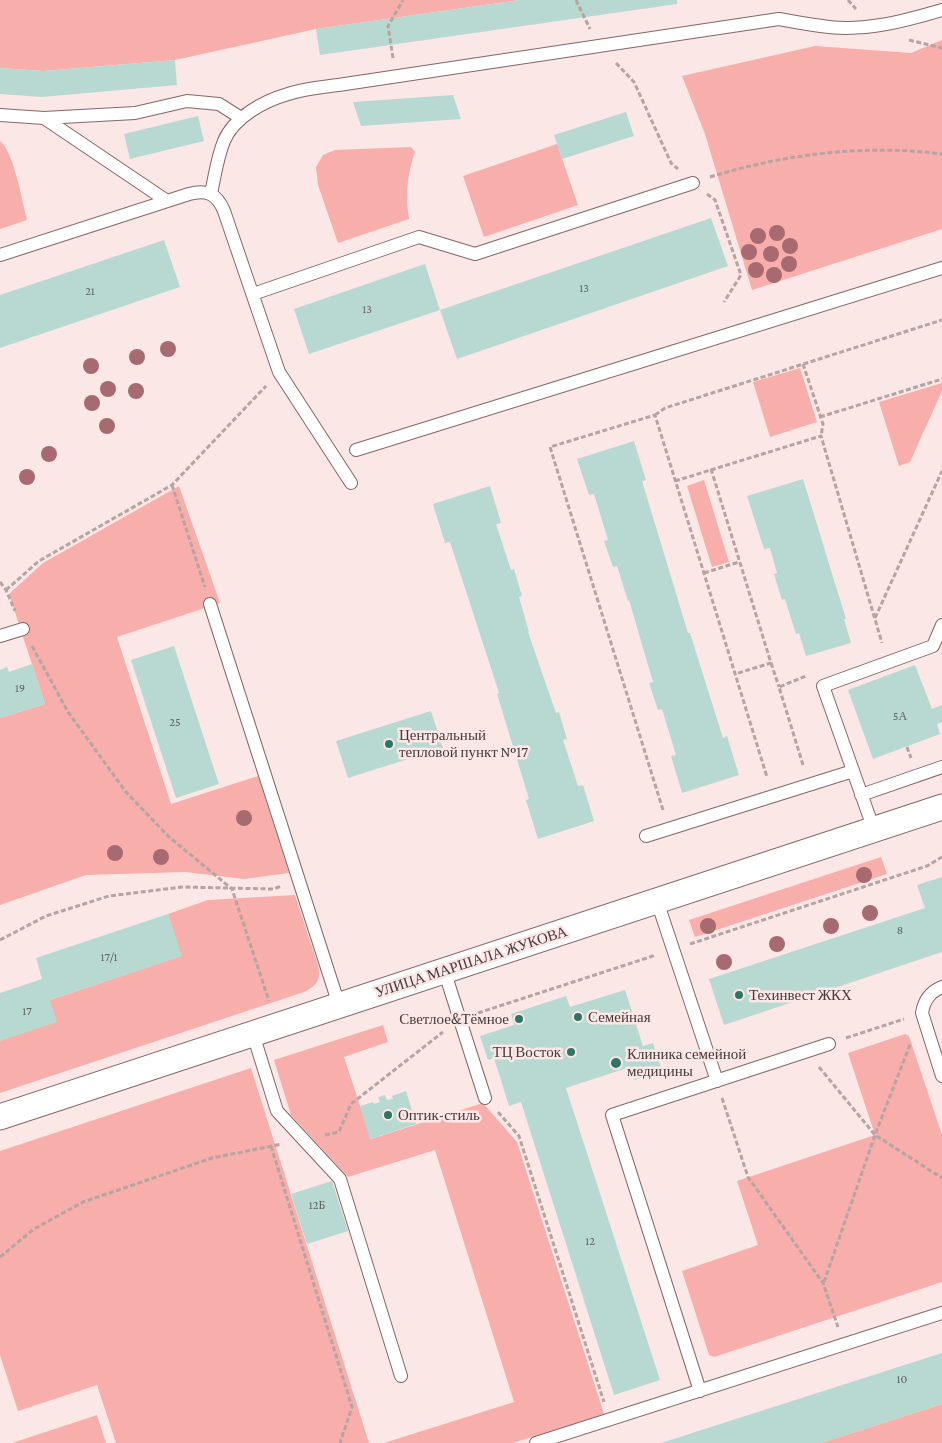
<!DOCTYPE html>
<html>
<head>
<meta charset="utf-8">
<style>
  body { margin:0 }
  canvas { display:block; background:#fbe7e5 }
</style>
</head>
<body>
<canvas width="942" height="1443"></canvas>
<script>
const context = document.querySelector('canvas').getContext('2d');
context.lineJoin = 'round';
function fill(path, color) { context.fillStyle = color; context.fill(path, 'evenodd'); }
function trace(path, color, width, dash) { context.strokeStyle = color; context.lineWidth = width; context.lineCap = dash ? 'butt' : 'round'; context.setLineDash(dash || []); context.stroke(path); }
function drawText(font, color, halo, rows, align = 'center') {
  context.font = font + ' "Crimson Pro",serif'; context.lineWidth = 5; context.setLineDash([]); context.textBaseline = 'middle'; context.strokeStyle = halo; context.fillStyle = color; for (const [text, x, y, turn = 0] of rows) {
    context.save(); context.translate(x, y); context.rotate((+turn || 0) * Math.PI / 180); context.textAlign = isNaN(turn) ? turn : align; if (halo) context.strokeText(text, 0, 0); context.fillText(text, 0, 0); context.restore();
  }
}
const green = new Path2D(`
  M0,0h520l-204,29 -141,31 -132,11 -43,-3z
  M942,40v189l-190,61 -47,-156 -23,-58 133,-30 96,7z
  M0,141c14,11 22,60 27,79l-27,9z
  M557,144l21,61 -94,32 -21,-61z
  M411,147l4,5c-8,23 -10,43 -6,67l-71,24 -20,-58 -2,-18 7,-12 12,-5z
  M800,368l17,54 -47,15 -17,-55z
  M942,383v8l-32,71 -11,4 -20,-64z
  M704,480l25,82 -17,5 -25,-81z
  M179,486l41,117 -103,34 54,167 87,-28 31,97 -45,6 -59,-7 -99,3 -86,30v-187l45,-14 -36,-110 34,-31z
  M881,857l6,17 -192,63 -6,-17z
  M295,895l23,70c3,14 0,20 -14,27l-304,101v-52l50,-41 131,-44 -13,-42 40,-14z
  M383,1025l5,17 -44,15 27,82 112,-36 34,39 87,272 -91,29h-129l130,-41 -79,-252 -87,27 -57,-62 -17,-55z
  M905,1034l4,2 33,99v147l-228,75 -5,-2 -27,-84 76,-26 -21,-64 138,-46 -27,-82z
  M251,1068l118,375h-253l-19,-58 -79,26 -18,-56v-204z
  M942,1404v39h-121z
  M97,1415l9,28h-94z`);
const building = new Path2D(`
  M520,0h157v4l-357,51 -4,-26z
  M175,60l2,25 -135,12 -42,-3v-26l43,3z
  M453,95l8,24 -100,7 -8,-24z
  M626,112l8,24 -72,23 -8,-24z
  M198,116l6,25 -74,18 -6,-25z
  M711,218l17,48 -271,93 -17,-49z
  M164,240l16,47 -180,61v-53z
  M425,264l15,46 -131,44 -15,-45z
  M634,441l12,39 -4,1 46,152h2l33,105 4,-2 12,39 -57,18 -11,-37 5,-1 -14,-46 -4,1 -9,-27 4,-1 -24,-82 -1,1 -11,-35 -4,1 -9,-26 4,-1 -14,-46 -5,1 -12,-36z
  M803,479l43,140h-2l7,24 -45,13 -7,-23 -3,1 -11,-35 -3,1 -8,-26 3,-1 -7,-25 -6,1 -17,-53z
  M490,486l11,37 -5,1 15,46 3,-1 8,27 -3,1 10,35h-1l28,81 3,-1 8,27 -4,1 15,46 5,-1 11,36 -56,18 -12,-39 3,-1 -32,-105 2,-1 -49,-151 -5,1 -12,-39z
  M174,646l45,138 -43,14 -45,-138z
  M32,664l13,40 -45,14v-48l7,-3 2,5z
  M915,665l17,44 10,-4v17l-5,2 3,10 -67,25 -25,-69z
  M431,711l12,37 -95,30 -12,-37z
  M942,877v75l-218,73 -15,-46 216,-71 -8,-23z
  M168,914l14,42 -132,44 7,22 -57,19v-48l42,-14 -6,-21z
  M625,990l18,56 10,-3 9,28 -28,9 -4,-13 -64,21 94,292 -46,15 -93,-293 -12,4 -15,-48 -6,2 -8,-24 34,-11 -3,-11 55,-18 4,11z
  M406,1091l10,33 -46,15 -10,-33 13,-4 1,2 6,-2 -2,-5 7,-2 2,5 6,-1 -1,-3z
  M332,1181l16,50 -41,13 -16,-50z
  M942,1353v51l-121,39h-160z`);
const path = new Path2D(`
  M576,0l14,29
  M848,0l8,9
  M909,40l33,8
  M393,58l-5,-32 15,-26
  M616,63l18,19 37,81 7,6
  M710,177c75,-23 154,-33 232,-23
  M707,194l8,6 26,75 -17,27
  M803,364l20,60 -2,12
  M655,415l10,-7 277,-88
  M820,417l122,-38
  M711,469l60,194 -36,11
  M675,481l146,-45 61,207
  M172,485l33,102
  M704,573l35,-11
  M0,582l6,8 9,21
  M6,590l33,-29 133,-76 94,-99
  M875,618l67,-147
  M32,646l36,66 58,80 42,44 64,53 37,112
  M771,663l8,24
  M907,747l4,11
  M803,765l-24,-78 27,-11
  M663,810l-113,-363 105,-32 112,362
  M0,940l46,-24 63,-20 73,-9 91,2 9,-3
  M690,944l237,-78 15,-9
  M478,1013l178,-58
  M846,1038l58,-19
  M819,1067l56,68 67,43
  M722,1098l26,79 75,106 15,44
  M498,1112l21,24 85,266
  M325,1135l14,-3 12,-28 92,-72
  M271,1146l81,261 -12,36
  M0,1257l34,-28 49,-27 129,-44 70,-14
  M824,1282l51,-147 36,-93`);
const lane = new Path2D(`
  M0,115l44,3 123,83
  M44,118l91,-5 52,-12 32,3 22,14
  M211,193c4,-17 6,-35 13,-52 10,-24 40,-40 64,-47 18,-6 38,-7 57,-10l434,-65c16,3 33,6 50,8 38,4 76,-6 113,-17
  M0,255l189,-61c18,-5 28,0 35,17l55,161 72,111
  M253,294l166,-57 56,17 218,-71
  M356,450l586,-182
  M210,604l129,401
  M0,636l23,-7
  M861,795l81,-28
  M874,830l-51,-144 110,-40 9,-21
  M646,836l207,-65
  M657,901l60,180
  M444,970l41,128
  M942,987c-12,5 -18,13 -20,26l20,63
  M253,1034l24,77 63,68 61,197
  M700,1391l-88,-276 217,-71
  M536,1443l406,-130`);
const street = new Path2D(`
  M0,1117l942,-310`);
const trees = [
  [777,233],
  [758,236],
  [790,246],
  [749,252],
  [771,254],
  [789,264],
  [756,270],
  [774,275],
  [168,349],
  [137,357],
  [91,366],
  [108,389],
  [136,391],
  [92,403],
  [107,426],
  [49,454],
  [27,477],
  [244,818],
  [115,853],
  [161,857],
  [864,875],
  [870,913],
  [708,926],
  [831,926],
  [777,944],
  [724,962]
];
const markers = [
  [389,744,5,"#307466"],
  [739,995,5,"#307466"],
  [578,1017,5,"#307466"],
  [519,1019,5,"#307466"],
  [571,1052,5,"#307466"],
  [616,1063,6,"#307466"],
  [388,1115,5,"#307466"]
];
const numberNames = [
  ["13",584,288],
  ["21",90,291],
  ["13",367,309],
  ["19",20,688],
  ["5А",900,716],
  ["25",175,722],
  ["8",900,930],
  ["17/1",109,957],
  ["17",27,1011],
  ["12Б",317,1205],
  ["12",590,1241],
  ["10",902,1379]
];
const poiNames = [
  ["Центральный",399,735],
  ["тепловой пункт №17",399,752],
  ["Техинвест ЖКХ",749,995],
  ["Семейная",588,1017],
  ["Светлое&Тёмное",509,1019,"right"],
  ["ТЦ Восток",561,1052,"right"],
  ["Клиника семейной",627,1054],
  ["медицины",627,1071],
  ["Оптик-стиль",398,1115]
];
const streetNames = [
  ["УЛИЦА МАРШАЛА ЖУКОВА",471,962,-18]
];
fill(green, '#f8afab');
fill(building, '#b8d9d1');
trace(lane, '#846765', 14);
trace(street, '#846765', 27);
trace(path, '#b5a4a2', 3, [5, 2.5]);
trace(lane, '#fff', 12);
trace(street, '#fff', 25);
context.fillStyle = '#a66a70';
for (const [x, y] of trees) { context.beginPath(); context.arc(x, y, 8, 0, 2 * Math.PI); context.fill(); }
for (const [x, y, r, color] of markers) { const dot = new Path2D(); dot.arc(x, y, r, 0, 2 * Math.PI); context.fillStyle = color; context.fill(dot); trace(dot, '#fbe7e5', 2); }
drawText('12px', '#62615e', null, numberNames);
drawText('15px', '#463938', '#fbe7e5', poiNames, 'left');
drawText('15px', '#463938', '#fbe7e5', streetNames);
</script>
</body>
</html>
